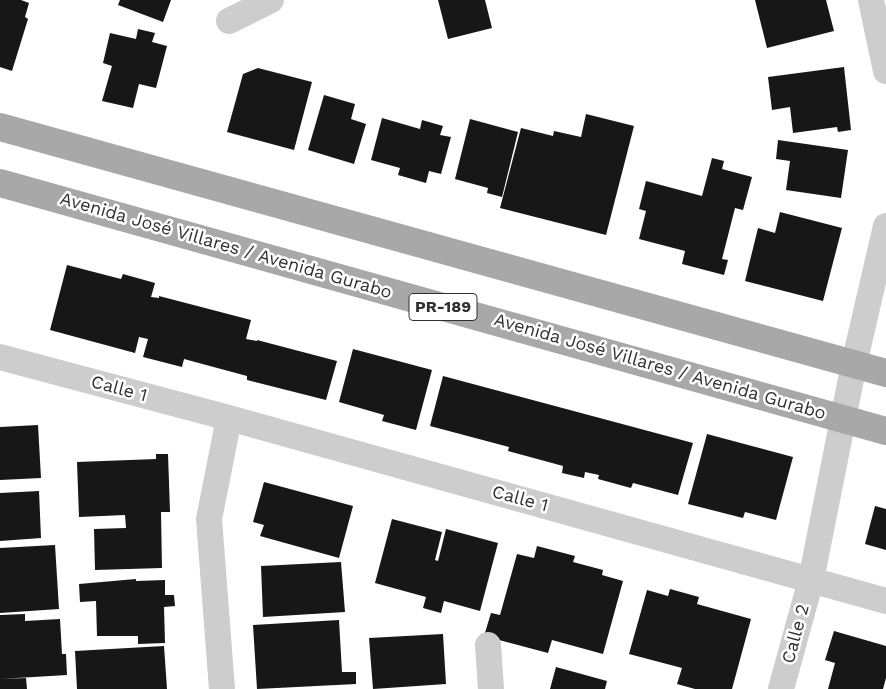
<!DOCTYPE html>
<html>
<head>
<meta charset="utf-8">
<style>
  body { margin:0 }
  canvas { display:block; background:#fff }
</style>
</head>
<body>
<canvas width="886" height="689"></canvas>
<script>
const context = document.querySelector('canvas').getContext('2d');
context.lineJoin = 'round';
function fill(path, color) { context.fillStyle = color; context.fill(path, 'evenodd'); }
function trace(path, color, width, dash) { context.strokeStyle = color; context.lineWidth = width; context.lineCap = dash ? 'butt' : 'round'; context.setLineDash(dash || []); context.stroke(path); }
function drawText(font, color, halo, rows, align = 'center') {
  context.font = font + ' "Work Sans",sans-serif'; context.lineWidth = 5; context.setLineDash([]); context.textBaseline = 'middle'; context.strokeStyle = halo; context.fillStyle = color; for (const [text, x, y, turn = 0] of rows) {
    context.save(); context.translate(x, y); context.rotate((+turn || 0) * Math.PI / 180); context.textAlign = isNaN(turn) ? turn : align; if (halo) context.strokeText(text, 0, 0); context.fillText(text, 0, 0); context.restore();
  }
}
const building = new Path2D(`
  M0,0h21l8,3 -4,14 3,2 -16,52 -12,-4z
  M120,0h51l-8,22 -45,-17z
  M438,0h47l7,28 -44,11z
  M755,0h71l8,31 -67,17z
  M138,29l17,4 -3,9 15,4 -11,42 -17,-4 -6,24 -31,-7 10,-35 -9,-3 7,-30 26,6z
  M844,67l7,63 -13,2 -1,-5 -44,6 -3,-26 -18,3 -4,-33z
  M258,68l54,14 -18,68 -67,-18 16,-58z
  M324,95l31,9 -4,15 15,5 -12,40 -46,-14z
  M586,114l48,12 -28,109 -106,-27 21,-80 32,8 1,-5 27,6z
  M382,118l38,11 2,-9 21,6 -3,9 11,2 -10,37 -12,-3 -3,12 -28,-8 2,-7 -29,-8z
  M470,119l48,13 -16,65 -15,-4 1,-5 -33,-9z
  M778,140l70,10 -7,48 -55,-8 4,-29 -14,-2z
  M712,158l12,3 -2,8 30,8 -9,33 -8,-2 -13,51 6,1 -4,15 -42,-11 3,-13 -46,-12 7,-28 -7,-2 7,-28 56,15z
  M780,212l62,16 -19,73 -78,-20 13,-53 17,5z
  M67,265l54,14 2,-5 32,9 -4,14 8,1v-2l92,24 -5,19 11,2v-1l80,21 -11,39 -79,-20v-4l-63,-17 -2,8 -39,-10 5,-18 -9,-2 -4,16 -85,-23z
  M353,349l79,21 -16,60 -34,-9 2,-6 -45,-13z
  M443,376l250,67 -15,52 -45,-12 -2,5 -33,-9 1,-4 -14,-3 -1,6 -22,-5 1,-7 -55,-15 1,-4 -79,-21z
  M38,425l3,53 -41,2v-53z
  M707,434l86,23 -17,63 -31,-8 -2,6 -55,-14z
  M156,454h12l2,58h-9l1,56 -67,2 -1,-41 32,-1 -1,-13 -46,2 -2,-55 79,-3z
  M264,482l89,24 -14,52 -79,-22 4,-11 -11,-3z
  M39,491l2,47 -41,3v-48z
  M875,506l11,3v41l-21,-6z
  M392,519l50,13 -7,28 3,1 8,-32 52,14 -18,68 -36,-10 -3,12 -18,-5 3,-11 -51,-14z
  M55,545l4,64 -59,4v-65z
  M537,546l38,10 -2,6 30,8 -1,5 21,6 -20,73 -51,-14 -4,13 -64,-17 7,-23 9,2 17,-61 17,4z
  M341,562l4,50 -82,5 -2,-51z
  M136,579v2l29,-1v15h9l1,11 -11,1 1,36 -27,1v-8h-41l-1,-35 -16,1 -1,-18z
  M670,589l29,8 -2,7 54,15 -19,70h-37l-18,-5 5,-16 -53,-14 18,-64 21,6z
  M25,614v7l35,-2 2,35h4l1,21 -67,4v-64z
  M339,620l3,52h14v12l-99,5 -4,-64z
  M834,631l52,15v32l-3,11h-55l7,-26 -10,-3z
  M443,634l3,50 -73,5 -4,-51z
  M164,646l3,43h-90l-2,-38z
  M556,667l51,14 -2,8h-55z
  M26,678l1,11h-27v-10z`);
const street = new Path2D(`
  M871,0l15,71
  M229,21l42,-21
  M0,357l229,61 657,183
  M488,645l3,44
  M222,689l-13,-170 20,-101
  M781,689l30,-109 43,-216 32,-138`);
const primary = new Path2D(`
  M0,127l886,246
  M0,183l886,248`);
const shields = [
  [443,307,68]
];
const shieldNames = [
  ["PR-189",443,307]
];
const streetNames = [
  ["Avenida José Villares / Avenida Gurabo",226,246,16],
  ["Avenida José Villares / Avenida Gurabo",660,367,16],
  ["Calle 1",119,389,15],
  ["Calle 1",520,499,15],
  ["Calle 2",796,634,-75]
];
fill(building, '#171717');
trace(street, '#cdcdcd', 26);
trace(primary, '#a8a8a8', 28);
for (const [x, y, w] of shields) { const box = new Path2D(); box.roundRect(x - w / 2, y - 13.5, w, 27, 4); context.fillStyle = '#fff'; context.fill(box); trace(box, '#303030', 1); }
drawText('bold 16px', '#303030', null, shieldNames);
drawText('18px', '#303030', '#fff', streetNames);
</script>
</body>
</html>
